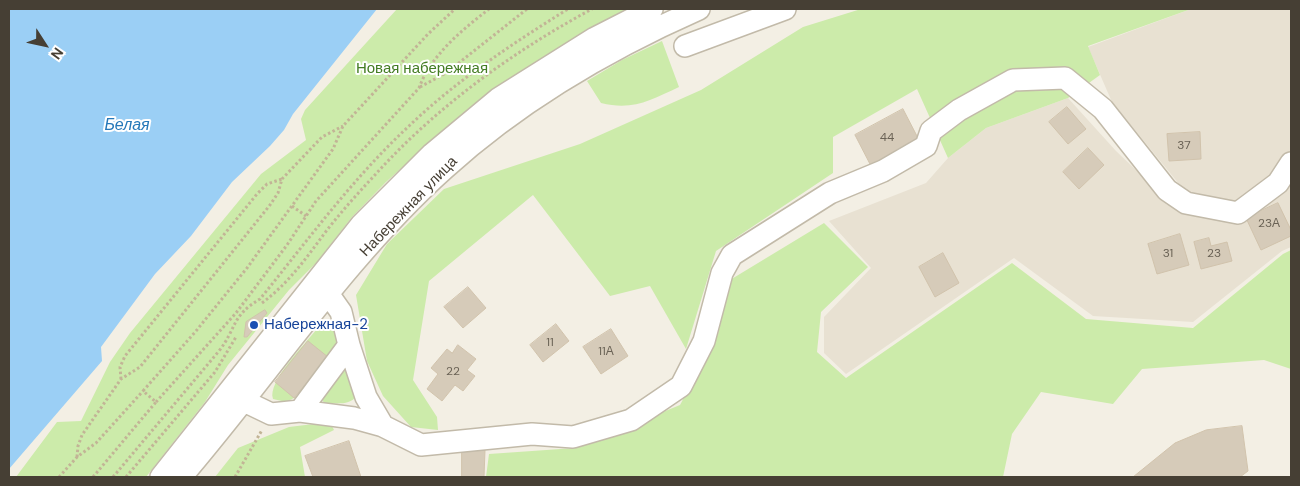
<!DOCTYPE html>
<html>
<head>
<meta charset="utf-8">
<style>
  body { margin:0 }
  #map { position:relative; width:1300px; height:486px; overflow:hidden; background:#f3efe4; font-family:"DM Sans",sans-serif }
  canvas { display:block }
  .frame { position:absolute; inset:0; border:10px solid #463f34; pointer-events:none }
  .north { position:absolute; left:20px; top:20px; width:50px; height:50px; -webkit-text-stroke:4px #fff; paint-order:stroke; rotate:125deg; font-size:14px; font-weight:700; line-height:20px; text-align:center; color:#463f34 }
  .north::after { content:''; display:block; margin:auto; width:18px; height:22px; background:#463f34; clip-path:polygon(50% 0,100% 100%,50% 72%,0 100%) }
</style>
</head>
<body>
<div id="map">
<canvas width="1300" height="486"></canvas>
<div class="frame"></div>
<div class="north">N</div>
</div>
<script>
const context = document.querySelector('canvas').getContext('2d');
context.lineJoin = 'round';
function fill(path, color) { context.fillStyle = color; context.fill(path, 'evenodd'); }
function trace(path, color, width, dash) { context.strokeStyle = color; context.lineWidth = width; context.lineCap = dash ? 'butt' : 'round'; context.setLineDash(dash || []); context.stroke(path); }
function drawText(font, color, halo, rows, align = 'center') {
  context.font = font + ' "DM Sans",sans-serif'; context.lineWidth = 4; context.setLineDash([]); context.textBaseline = 'middle'; context.strokeStyle = halo; context.fillStyle = color; for (const [text, x, y, turn = 0] of rows) {
    context.save(); context.translate(x, y); context.rotate((+turn || 0) * Math.PI / 180); context.textAlign = isNaN(turn) ? turn : align; if (halo) context.strokeText(text, 0, 0); context.fillText(text, 0, 0); context.restore();
  }
}
const residential = new Path2D(`
  M1191,9h100v145l-17,27 -37,27 -49,-13 -76,-93 -24,-55z
  M1068,98l48,53 64,61 59,5 52,-47v77l-9,4 -89,71 -100,-6 -79,-58 -168,116 -22,-21v-36l47,-49 -42,-47 97,-38 22,-25 38,-30z`);
const green = new Path2D(`
  M397,9h230l-91,53 -45,30 -45,36 -60,54 -34,35 -35,45 -28,28 -61,75 -23,37 -59,75h-130l41,-55 24,-1 29,-59 20,-29 131,-159 45,-34 -5,-21 4,-9z
  M861,9h330l-103,37 12,29 -32,23 -82,30 -38,30 -31,-69 -84,48v36l-117,78 -30,98 -36,-63 -40,10 -77,-101 -104,86 -16,99 24,37 1,13 -27,-3 -28,-31 -16,-35 -11,-66 31,-51 57,-55 136,-45 121,-54 102,-63z
  M662,41l17,46c-28,13 -46,24 -78,16l-14,-22 35,-21z
  M824,223l44,44 -47,45 -4,40 29,26 166,-115 74,56 107,9 90,-74 8,-4v119l-27,-9 -122,9 -29,35 -72,-12 -29,42 -9,43h-517l3,-23 86,-6 105,-43 38,-71 12,-54z
  M323,325l13,3v17l-42,53 -8,4 -13,-3c-6,-17 32,-55 44,-70z
  M342,369l7,1 8,26c-8,10 -21,7 -33,7l-4,-8z
  M330,422l4,8 -34,17 5,30h-90l23,-29 51,-21z`);
const water = new Path2D(`
  M9,9h368l-84,105 -9,16 -14,16 -38,36 -41,54 -36,38 -54,73 1,14 -93,108z`);
const building = new Path2D(`
  M1067,107l19,22 -18,15 -19,-22z
  M903,109l16,31 -48,26 -16,-31z
  M1200,132l1,27 -32,2 -2,-27z
  M1088,148l16,17 -25,24 -16,-17z
  M1278,203l13,27v6l-30,14 -15,-32z
  M1180,234l9,31 -32,9 -9,-30z
  M1209,238l2,8 16,-4 5,19 -31,8 -7,-27z
  M943,253l16,30 -24,14 -16,-30z
  M468,287l18,21 -23,20 -19,-21z
  M265,310l2,3 -20,24h-3l2,-15z
  M556,324l13,17 -26,21 -13,-17z
  M611,329l17,27 -27,18 -18,-27z
  M308,341l20,16 -34,41 -19,-16z
  M458,345l18,14 -9,11 8,6 -12,15 -8,-6 -13,16 -15,-12 11,-15 -7,-6 16,-19 5,4z
  M1242,426l6,45 -8,6h-107l42,-34 31,-13z
  M349,441l12,36h-48l-8,-21z
  M462,450h23l-1,27h-22z`);
const path = new Path2D(`
  M420,87l26,-14 81,-64
  M292,206l14,10
  M262,303c27,-20 45,-46 65,-73 15,-19 31,-37 47,-54 61,-68 138,-124 218,-167
  M121,379l-1,-12 5,-11 132,-162 10,-10 15,-5
  M156,402l80,-89 51,-68 29,-44 103,-113c12,-33 43,-58 70,-79
  M77,457l1,-11 4,-11 39,-56 19,-12 130,-162 8,-12 4,-14 40,-42 21,-11
  M59,477l18,-20 19,-14 47,-52
  M93,477l63,-75 -13,-11 53,-60 51,-63 86,-119 10,-23 85,-92 27,-25
  M113,477l106,-126c18,-23 12,-35 41,-52 48,-59 93,-121 149,-173 48,-46 103,-82 159,-117
  M126,477l89,-105 21,-35
  M235,477l27,-47`);
const minor = new Path2D(`
  M685,46l100,-37
  M329,295l12,17 8,33 17,52 17,29
  M244,401l27,13 29,-3 54,7 29,8 38,19 111,-11 41,3 58,-17 50,-34 23,-45 18,-68 10,-18 98,-62 53,-22 43,-25 5,-15 28,-21 54,-30 52,-2 38,31 64,81 19,13 52,10 40,-30 13,-20
  M300,411l49,-66
  M161,477l200,-252 71,-71 66,-55 97,-61 57,-29
  M181,477c87,-101 163,-218 263,-308 75,-68 162,-119 255,-160`);
const markers = [
  [254,325,5,"#1a4fb4"]
];
const numberNames = [
  ["44",887,138],
  ["37",1184,146],
  ["23А",1269,224],
  ["31",1168,254],
  ["23",1214,254],
  ["11",550,343],
  ["11А",606,352],
  ["22",453,372]
];
const parkNames = [
  ["Новая набережная",422,69]
];
const streetNames = [
  ["Набережная улица",409,207,-46]
];
const transitNames = [
  ["Набережная-2",264,325]
];
const waterNames = [
  ["Белая",127,126]
];
fill(residential, '#e8e1d2');
fill(green, '#ccebaa');
fill(water, '#9bcff5');
fill(building, '#d6cbb9');
trace(building, '#d1c3ac', 1);
trace(minor, '#c2baa9', 24);
trace(path, '#c2b496', 3, [2.5, 2.5]);
trace(minor, '#fff', 21);
for (const [x, y, r, color] of markers) { const dot = new Path2D(); dot.arc(x, y, r, 0, 2 * Math.PI); context.fillStyle = color; context.fill(dot); trace(dot, '#fff', 2); }
drawText('12px', '#6a6255', null, numberNames);
drawText('15px', '#437c23', '#fff', parkNames);
drawText('15px', '#463f34', '#fff', streetNames);
drawText('15px', '#164399', '#fff', transitNames, 'left');
drawText('italic 16px', '#2578b9', '#fff', waterNames);
</script>
</body>
</html>
